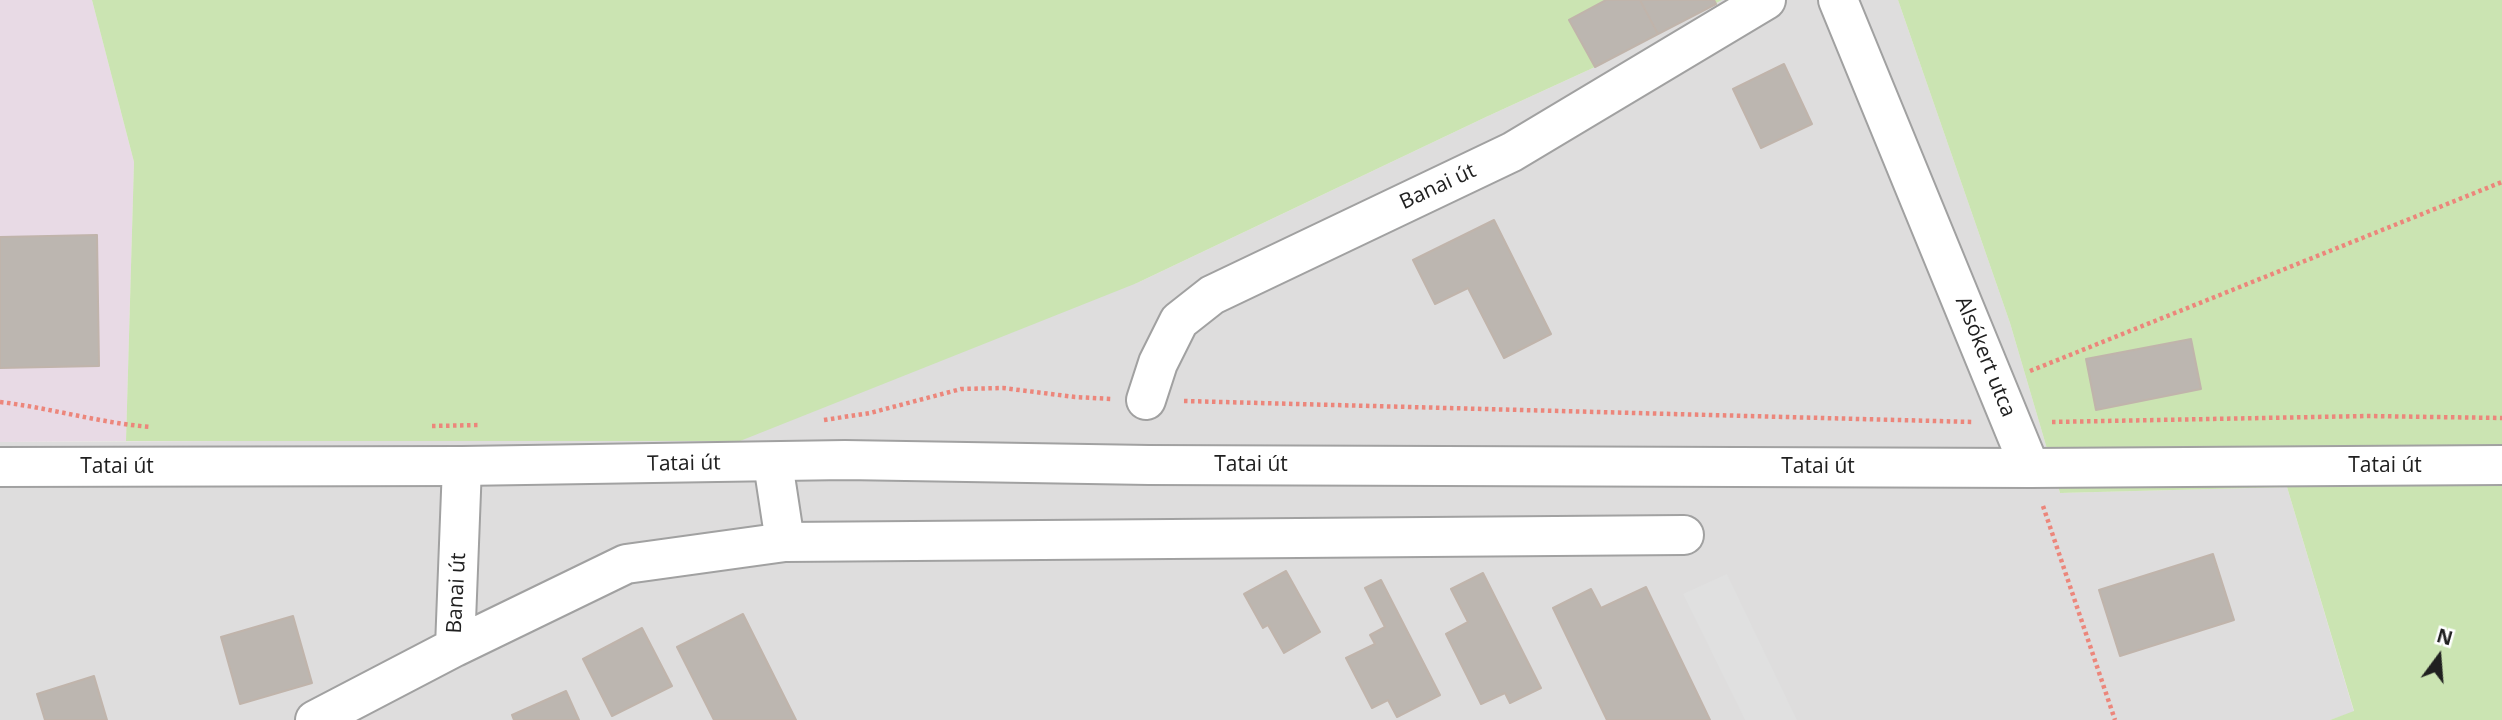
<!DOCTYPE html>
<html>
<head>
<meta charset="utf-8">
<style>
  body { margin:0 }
  #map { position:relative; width:2502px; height:720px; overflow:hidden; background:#efece7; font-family:"Open Sans",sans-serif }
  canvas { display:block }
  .north { position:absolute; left:2404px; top:622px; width:70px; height:70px; -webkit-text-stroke:5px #fff; paint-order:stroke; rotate:16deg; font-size:19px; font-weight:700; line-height:28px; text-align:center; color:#202020 }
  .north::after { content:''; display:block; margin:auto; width:24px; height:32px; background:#202020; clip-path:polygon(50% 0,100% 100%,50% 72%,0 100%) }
</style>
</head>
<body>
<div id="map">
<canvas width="2502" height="720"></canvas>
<div class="north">N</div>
</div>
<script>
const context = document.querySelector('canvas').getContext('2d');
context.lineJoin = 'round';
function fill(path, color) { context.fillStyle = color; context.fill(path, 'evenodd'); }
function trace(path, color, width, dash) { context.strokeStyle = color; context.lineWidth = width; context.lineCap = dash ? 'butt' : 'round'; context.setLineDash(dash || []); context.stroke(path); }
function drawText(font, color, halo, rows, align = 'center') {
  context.font = font + ' "Open Sans",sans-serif'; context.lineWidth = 5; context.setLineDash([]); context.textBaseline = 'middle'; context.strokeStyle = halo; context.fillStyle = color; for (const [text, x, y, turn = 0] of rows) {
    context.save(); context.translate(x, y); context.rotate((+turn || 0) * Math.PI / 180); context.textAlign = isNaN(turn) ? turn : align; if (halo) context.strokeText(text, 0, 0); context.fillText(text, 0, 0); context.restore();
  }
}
const residential = new Path2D(`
  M1722,0h176l112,323 50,170 227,-6 67,225 -24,8h-2330v-278l485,-2 652,-157 349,-166 109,-50z`);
const industrial = new Path2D(`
  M0,0h92l42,162 -8,279 -126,1z`);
const grass = new Path2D(`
  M92,0h1630l-127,67 -109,50 -349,166 -397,158h-614l8,-279z
  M1898,0h604v720h-172l24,-9 -67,-224 -227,6 -50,-170z`);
const parking = new Path2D(`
  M1727,574l70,146h-52l-62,-126z`);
const building = new Path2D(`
  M1606,0h34l18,34 -63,33 -26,-47z
  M1640,0h74l2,4 -58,30z
  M1784,64l28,60 -51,24 -28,-59z
  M1494,220l57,114 -47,24 -36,-70 -33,16 -22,-44z
  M97,235l2,131 -99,2v-131z
  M2191,339l10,50 -105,21 -10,-51z
  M2213,554l21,66 -114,36 -21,-66z
  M1286,571l34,61 -36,21 -16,-28 -5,3 -19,-34z
  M1483,573l58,115 -31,15 -5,-10 -24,11 -35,-70 22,-12 -17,-33z
  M1381,580l59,115 -43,22 -9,-17 -16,8 -26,-50 29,-14 -5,-9 15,-8 -20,-39z
  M1646,587l53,110 11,23h-103l-54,-112 38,-19 10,19z
  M743,614l53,106h-82l-37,-73z
  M293,616l19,67 -72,21 -19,-67z
  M642,628l30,58 -60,30 -29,-57z
  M94,676l13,44h-62l-8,-26z
  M566,691l13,29h-65l-2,-5z`);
const path = new Path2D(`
  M2030,371l472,-189
  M1184,401l789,21
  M0,402c51,6 100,21 151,25
  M824,420l46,-7 91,-24 42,-1 72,9 37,2
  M2052,422l315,-6 135,2
  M432,426l48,-1
  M2043,506l72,214`);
const minor = new Path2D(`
  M1838,0l192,468
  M1146,400l12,-37 21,-42 33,-26 300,-143 254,-152
  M773,463l12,79
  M455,647l171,-83 159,-22 899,-7
  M315,720l140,-73 7,-181`);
const tertiary = new Path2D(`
  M0,467l462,-1 383,-6 304,5 881,3 472,-3`);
const streetNames = [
  ["Banai út",1438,187,-25],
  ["Alsókert utca",1985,357,68],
  ["Tatai út",684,464,-1],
  ["Tatai út",1251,465],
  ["Tatai út",2385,466],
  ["Tatai út",117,467],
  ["Tatai út",1818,467],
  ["Banai út",457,593,-87]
];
fill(residential, '#dedddd');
fill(industrial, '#e8dae5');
fill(grass, '#cbe4b2');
fill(parking, '#e0e0e0');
fill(building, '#bcb6b0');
trace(building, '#c0b4ab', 2);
trace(minor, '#a1a1a1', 42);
trace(tertiary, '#a1a1a1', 42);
trace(path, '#ec867b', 4.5, [3.5, 3.5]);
trace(minor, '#fff', 38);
trace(tertiary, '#fff', 38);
drawText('21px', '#202020', '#fff', streetNames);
</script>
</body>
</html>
